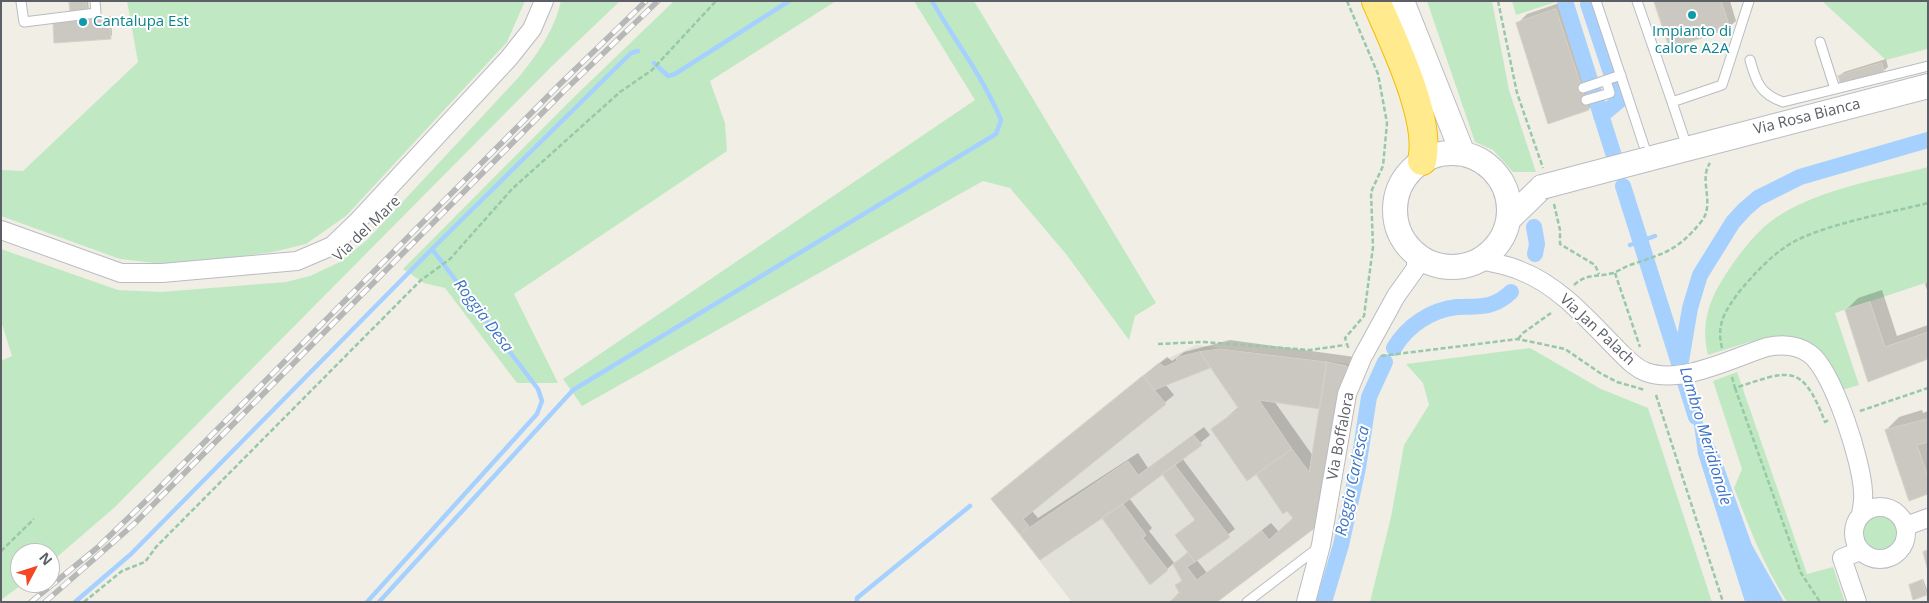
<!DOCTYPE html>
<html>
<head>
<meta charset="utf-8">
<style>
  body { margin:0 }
  #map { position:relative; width:1929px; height:603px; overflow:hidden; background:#f0eee5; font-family:"Open Sans",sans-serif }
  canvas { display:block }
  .frame { position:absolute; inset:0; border:2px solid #5c6066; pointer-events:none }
  .north { position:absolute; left:10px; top:543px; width:50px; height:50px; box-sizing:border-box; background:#fff; border:1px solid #bebfc2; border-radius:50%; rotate:50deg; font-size:14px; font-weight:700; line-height:20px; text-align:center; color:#5c6066 }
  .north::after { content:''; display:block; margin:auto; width:18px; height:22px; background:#f54625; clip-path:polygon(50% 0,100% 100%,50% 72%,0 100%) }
</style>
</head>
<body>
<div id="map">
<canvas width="1929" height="603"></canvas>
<div class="frame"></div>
<div class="north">N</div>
</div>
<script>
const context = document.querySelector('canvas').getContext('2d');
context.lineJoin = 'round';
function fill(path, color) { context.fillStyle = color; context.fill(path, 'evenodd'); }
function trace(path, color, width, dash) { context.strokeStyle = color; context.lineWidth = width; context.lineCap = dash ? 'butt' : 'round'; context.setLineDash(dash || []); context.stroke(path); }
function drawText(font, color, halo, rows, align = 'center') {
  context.font = font + ' "Open Sans",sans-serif'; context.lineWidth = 4; context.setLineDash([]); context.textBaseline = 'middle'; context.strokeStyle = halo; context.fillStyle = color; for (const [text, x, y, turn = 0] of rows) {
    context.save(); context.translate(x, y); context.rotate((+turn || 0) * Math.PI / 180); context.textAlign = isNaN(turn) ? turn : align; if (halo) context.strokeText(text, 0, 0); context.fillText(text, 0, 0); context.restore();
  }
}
const industrial = new Path2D(`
  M1196,345l153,19 -27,156 -108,82h-142l-81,-103 168,-136z`);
const green = new Path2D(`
  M127,1h398l-18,41 -161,174 -40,28 -33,8 -101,13 -52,-6 -119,-43v-46l22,1 115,-109z
  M561,1h59l-68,65 -437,441 -65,56v-10h-30v30h4l-23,17v-239l11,-5 -11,-35v-72l117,41 43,2 125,-10 24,-6 30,-14 27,-22 151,-162c19,-23 36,-47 43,-77z
  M674,1h162l-126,80 15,42 2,28 -213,143 44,89h-41l-72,-95 -21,-5 -21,-14 169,-170z
  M914,1h60l182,302 -21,13 -6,24 -63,-86 -56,-66 -27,-7 -401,225 -19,-27 412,-279z
  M1427,1h65l17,89 27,82h-23l-20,-22 -18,-8z
  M1512,1h44v1l-40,13z
  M1822,1h106l-1,48 -41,11z
  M1928,167v115l-93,31 24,72 -17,5c-29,-76 -73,-54 -134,-35 -7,-30 0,-53 16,-78 15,-23 33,-48 56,-62 41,-26 101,-36 148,-48z
  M1530,348l71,41 47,19 64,194h-342l21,-85 13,-72 25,-40 -6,-22 -17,-19z
  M1737,372l70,202 26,-7 12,35h-58c-23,-36 -38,-75 -53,-114l8,-19 -29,-88z
  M1862 533a18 18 0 1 1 36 0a18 18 0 1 1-36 0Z`);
const water = new Path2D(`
  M1690,397l30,59 32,89 32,57h-39l-47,-148z`);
const shadow = new Path2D(`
  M71,1h17l2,18 21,-3 1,19 -2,2 -56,-14 18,-3z
  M1565,1l32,99 -8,9 -71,-86 9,-9z
  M1656,1h74l6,20 -7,6z
  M1886,59l2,8 -5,4 -44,5 5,-4z
  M1928,281v12l-3,-9z
  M1882,290l15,46 31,-11v34l-32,9 -50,-58 12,-12z
  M1230,340l125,17 -23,154 -162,91 10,-10 -3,-6 5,-6 -8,-17 -7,6 -58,-56 -69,45 -47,-59 174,-142 5,4 12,-9zM1210,366l29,41 -26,22 43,43 38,46 -15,14 -8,-9 -64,50 -11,-14 39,-30 -53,-71 28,-23 -6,-8 -56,41 -10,-15 -100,65 -6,-7 142,-116 -9,-11zM1274,401l48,7 -9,48zM1162,473l34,46 -7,32 -14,13 -26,-33 3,-3 -23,-30z
  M1922,410l1,3 5,-2v82l-42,-63 13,-13z
  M1923,579l5,13 -2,2 -16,-9z`);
const stream = new Path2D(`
  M654,63l14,13 7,-2 114,-73
  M1630,245l25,-9
  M75,602l56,-48 301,-305 199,-196 7,-2
  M367,602l170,-188 5,-13 -4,-12 -106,-140
  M379,602l194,-212 423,-256 5,-14c-18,-43 -46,-79 -69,-119
  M857,602v-4l113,-92`);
const canal = new Path2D(`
  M1565,1l50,158
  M1588,4l32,96 -19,16
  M1623,186l73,231
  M1534,227l3,17 -2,10
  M1394,348c14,-23 37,-38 63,-41 23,-1 36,2 54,-15
  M1681,361l9,-53 10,-33 33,-53 12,-13 13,-11 42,-21 128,-37
  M1324,602l17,-57 17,-77 11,-71 16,-35`);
const building = new Path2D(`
  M69,1h17l2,19 21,-2 2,21 -57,4 -1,-21 18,-1z
  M1654,1h67l9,27 -60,21z
  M1556,9l33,101 -41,14 -32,-101z
  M1882,63l2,9 -43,13 -3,-9z
  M1870,302l15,45 43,-15v27l-60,23 -23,-72z
  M1220,349l107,13 -7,47 -61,-9 33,49 -45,32 -36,-52 28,-20 -39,-57z
  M1200,352l10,16 -56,22 -11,-14 16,-13 6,4 12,-6 -1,-3z
  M1327,362l20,4 -23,155 -107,81h-48l11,-8 -5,-9 7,-4 -9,-17 15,-11 7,9 -8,5 10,13 65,-49 7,9 24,-22 -6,-7 -4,3 -27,-40 36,-25 17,23z
  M1143,376l23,28 -143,115 6,7 -9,8 -29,-35z
  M1928,419v23l-11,3 11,32v17l-19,7 -24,-71z
  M1194,435l8,10 -79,59 -83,56 -20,-26 108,-73 10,14z
  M1175,465l55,72 -35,25 -20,-27 20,-15 -33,-46z
  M1123,504l23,31 -3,3 25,32 -18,15 -48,-67z
  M1928,550v21l-5,-19z
  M1922,580l5,15 -14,5 -4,-15z`);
const path = new Path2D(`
  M1347,1l31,73 9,49 -4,43 -12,26 2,55 -9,69 -19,22 4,12
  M1498,1l19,92 26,75
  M1554,204l6,26v14l35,21 4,9
  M1615,273l25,74
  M1574,285c15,-13 22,-7 39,-12 6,-2 11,-6 17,-8 35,-12 47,-14 71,-43 15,-18 -3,-42 9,-59
  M1518,339l5,-6 28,-20
  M1158,344l45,-2 107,8 35,-5
  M1722,348c-6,-24 3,-37 17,-56 16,-19 34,-39 56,-51 36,-18 93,-28 133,-38
  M1381,356l137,-17 47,10 35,24 17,9 28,8
  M1732,377l3,11c55,-18 67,-26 90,34l4,-2
  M1735,388l66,185 19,29
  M1656,395l67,207
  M1860,411l68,-23
  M1,551l33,-32
  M84,602l38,-31 23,-9 11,-15 264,-266 30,-22 62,-70 108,-97 32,-22 64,-69`);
const lane = new Path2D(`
  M1596,1l52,157
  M1637,1l35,101
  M21,2l3,20 72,-9 -1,-12
  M1820,42l15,47
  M1750,60c6,22 10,34 33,42l145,-36
  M1583,88l38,-13
  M1586,100l24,-7 -4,-12
  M1687,147l-15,-45 50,-17 27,-84
  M1247,602l72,-55`);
const street = new Path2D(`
  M1,230l120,43h41l135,-12 35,-15 25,-24 152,-164 23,-29 12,-28
  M1480,260c14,3 28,5 41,11 39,15 69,51 98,80
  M1767,347c15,-3 30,-3 43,7 23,17 52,108 53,138 1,7 -1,15 -2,23
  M1854 533a26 26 0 1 1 52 0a26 26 0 1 1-52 0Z
  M1906,526l22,-8
  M1306,602l15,-57 26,-151 15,-36 34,-62 20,-28v-13
  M1857,602l-15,-44 18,-7`);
const secondary = new Path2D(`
  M1402,1l61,153
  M1395 210a57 57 0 1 1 114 0a57 57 0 1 1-114 0Z
  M1648,159l280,-73
  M1509,219l33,-32`);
const highway = new Path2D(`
  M1376,1c17,40 56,118 46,160`);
const rail = new Path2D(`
  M31,602l66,-54 55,-53 408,-411 86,-83
  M45,602l88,-77 432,-435 93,-89`);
const streetBridge = new Path2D(`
  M1619,351c8,8 16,17 27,21 36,13 86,-14 121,-25`);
const secondaryBridge = new Path2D(`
  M1542,187l106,-28`);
const markers = [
  [1692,15,5,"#0f9aa8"],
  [83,22,5,"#0f9aa8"]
];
const cultureNames = [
  ["Cantalupa Est",93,22],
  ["Impianto di",1692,32,"center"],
  ["calore A2A",1692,49,"center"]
];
const streetNames = [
  ["Via Rosa Bianca",1807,117,-14],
  ["Via del Mare",367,229,-44],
  ["Via Jan Palach",1597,330,43],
  ["Via Boffalora",1341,436,-79]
];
const waterNames = [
  ["Roggia Desa",483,316,53],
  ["Lambro Meridionale",1705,436,73],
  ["Roggia Carlesca",1353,481,-78]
];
fill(industrial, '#e1e0d9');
fill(green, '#c0e9c3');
fill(water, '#a6d1ff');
fill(shadow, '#0003');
trace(stream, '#a6d1ff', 4.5);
trace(canal, '#a6d1ff', 16);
fill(building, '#cbc8c2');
trace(building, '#d5d1c3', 1);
trace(lane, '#b9bcc2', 11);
trace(street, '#b9bcc2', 20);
trace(secondary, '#babdc4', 26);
trace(highway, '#f5bb00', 30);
trace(path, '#97c8a8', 2.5, [5, 2.5]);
trace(lane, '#fff', 9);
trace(street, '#fff', 18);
trace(secondary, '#fff', 24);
trace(highway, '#ffeb8d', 28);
trace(rail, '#b6b7b7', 5.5);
trace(rail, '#fff', 4, [11]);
trace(streetBridge, '#b9bcc2', 20, []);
trace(secondaryBridge, '#babdc4', 26, []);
trace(streetBridge, '#fff', 18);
trace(secondaryBridge, '#fff', 24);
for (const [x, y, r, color] of markers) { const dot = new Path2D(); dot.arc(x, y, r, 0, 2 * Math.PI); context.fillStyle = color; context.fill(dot); trace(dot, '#fff', 2); }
drawText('15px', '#0d838f', '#fff', cultureNames, 'left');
drawText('15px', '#5c6066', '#fff', streetNames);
drawText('italic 16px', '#3d74c3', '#fff', waterNames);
</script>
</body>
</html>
